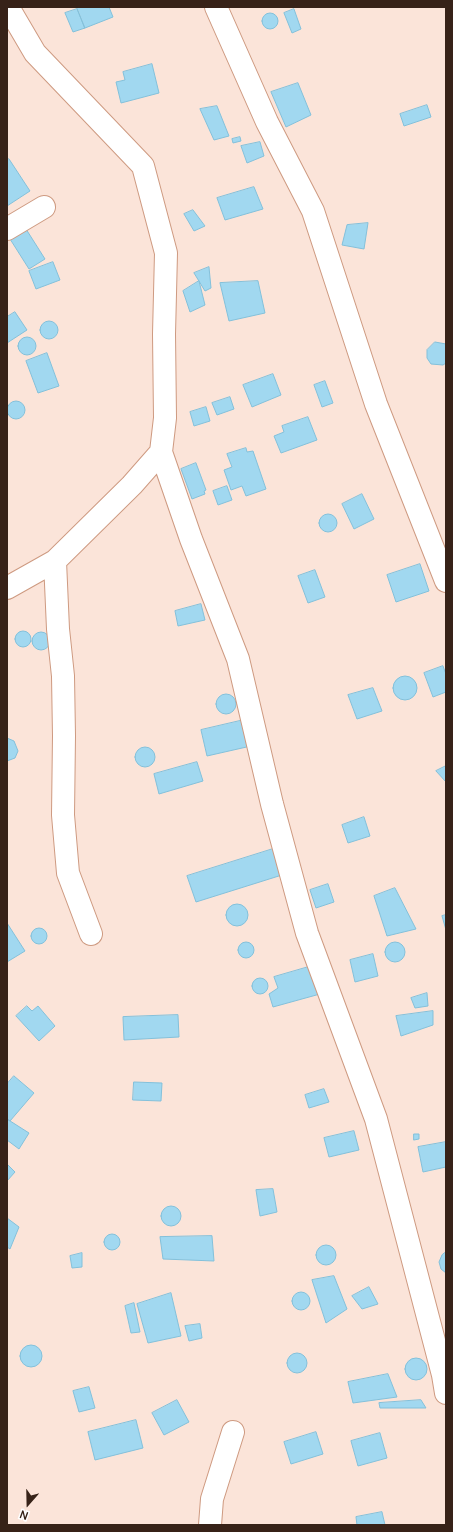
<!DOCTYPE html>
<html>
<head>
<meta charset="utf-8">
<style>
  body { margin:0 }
  #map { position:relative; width:453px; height:1532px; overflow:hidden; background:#fbe4d9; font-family:Manrope,sans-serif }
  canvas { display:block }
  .frame { position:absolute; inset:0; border:8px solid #372218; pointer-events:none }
  .north { position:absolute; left:8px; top:1484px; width:40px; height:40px; -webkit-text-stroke:3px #fff; paint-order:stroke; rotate:200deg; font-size:11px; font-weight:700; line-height:16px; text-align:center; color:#372218 }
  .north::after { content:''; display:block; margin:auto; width:14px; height:18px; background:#372218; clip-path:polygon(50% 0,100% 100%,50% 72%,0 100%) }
</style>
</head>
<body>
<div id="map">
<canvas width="453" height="1532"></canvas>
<div class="frame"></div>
<div class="north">N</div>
</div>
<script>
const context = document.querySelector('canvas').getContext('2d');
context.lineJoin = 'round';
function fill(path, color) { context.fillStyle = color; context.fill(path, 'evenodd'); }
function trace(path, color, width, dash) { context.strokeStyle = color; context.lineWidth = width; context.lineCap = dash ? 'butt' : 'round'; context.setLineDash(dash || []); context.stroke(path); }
const building = new Path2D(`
  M77,7h32l4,10 -28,11z
  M77,9l8,19 -12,4 -8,-19z
  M294,9l7,20 -9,4 -8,-20z
  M262 21a8 8 0 1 1 16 0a8 8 0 1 1-16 0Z
  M152,64l7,29 -38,10 -5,-21 9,-2 -2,-8z
  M298,83l13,32 -25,12 -15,-35z
  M427,105l4,12 -27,9 -4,-12z
  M217,106l12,30 -15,4 -14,-31z
  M240,137l1,4 -8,2 -1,-4z
  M260,142l4,14 -17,7 -6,-17z
  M9,159l21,32 -23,15v-46z
  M254,187l9,22 -38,11 -8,-22z
  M193,210l12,16 -11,5 -10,-17z
  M368,223l-4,26 -22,-4 5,-20z
  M26,229l19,30 -16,10 -19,-30z
  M53,262l7,18 -24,9 -7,-18z
  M209,267l2,21 -6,3 -11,-18z
  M199,281l6,24 -15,7 -7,-21z
  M258,281l7,32 -36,8 -9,-38z
  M15,312l12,18 -20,13v-26z
  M40 330a9 9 0 1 1 18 0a9 9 0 1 1-18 0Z
  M18 346a9 9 0 1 1 18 0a9 9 0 1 1-18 0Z
  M435,342l11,2v19l-3,2 -12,-1 -4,-6v-8z
  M47,353l12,33 -21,7 -12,-32z
  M273,374l8,21 -29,12 -9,-22z
  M325,381l8,22 -11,4 -8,-22z
  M230,397l4,12 -17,6 -5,-12z
  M7 410a9 9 0 1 1 18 0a9 9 0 1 1-18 0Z
  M206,407l4,14 -16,5 -4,-14z
  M308,417l9,23 -36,13 -7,-17 10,-4 -2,-6z
  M246,448l1,4 6,-1 13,38 -20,7 -4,-10 -11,4 -7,-20 8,-3 -5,-13z
  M196,463l10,27 -2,1 1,3 -13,5 -11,-30z
  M227,486l5,14 -14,5 -5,-14z
  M362,494l12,25 -20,10 -12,-25z
  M319 523a9 9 0 1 1 18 0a9 9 0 1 1-18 0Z
  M420,564l9,27 -33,11 -9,-27z
  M315,570l10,27 -17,6 -10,-27z
  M201,604l4,16 -27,6 -3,-15z
  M15 639a8 8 0 1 1 16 0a8 8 0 1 1-16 0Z
  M32 641a9 9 0 1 1 18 0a9 9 0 1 1-18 0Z
  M443,666l3,8v18l-13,5 -9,-24z
  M393 688a12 12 0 1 1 24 0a12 12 0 1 1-24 0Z
  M373,688l9,23 -25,8 -9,-24z
  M216 704a10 10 0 1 1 20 0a10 10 0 1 1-20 0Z
  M244,720l7,26 -44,10 -6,-26z
  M7,738l7,3 4,10 -3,7 -8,3z
  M135 757a10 10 0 1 1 20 0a10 10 0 1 1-20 0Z
  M197,762l6,19 -44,13 -5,-20z
  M446,766v16l-10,-11z
  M364,817l6,19 -22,7 -6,-18z
  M273,849l9,26 -86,27 -9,-26z
  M328,884l6,18 -18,6 -6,-18z
  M395,888l21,41 -29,7 -13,-40z
  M226 915a11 11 0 1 1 22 0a11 11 0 1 1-22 0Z
  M446,915v15l-4,-14z
  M7,923l18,28 -18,11z
  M31 936a8 8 0 1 1 16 0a8 8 0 1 1-16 0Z
  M238 950a8 8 0 1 1 16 0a8 8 0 1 1-16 0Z
  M385 952a10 10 0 1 1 20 0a10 10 0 1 1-20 0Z
  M373,954l5,22 -23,6 -5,-22z
  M312,966l8,28 -47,13 -4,-13 9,-6 -4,-11z
  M252 986a8 8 0 1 1 16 0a8 8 0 1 1-16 0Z
  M427,993l1,13 -13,2 -4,-10z
  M27,1006l5,5 6,-5 17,20 -16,15 -23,-25z
  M433,1011v14l-32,11 -5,-20z
  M178,1015l1,22 -55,3 -1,-23z
  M14,1076l20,17 -24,28 -3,-2v-35z
  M134,1082l28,1 -1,18 -28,-1z
  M324,1089l5,13 -20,6 -4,-13z
  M7,1119l22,14 -10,16 -12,-9z
  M354,1131l5,19 -30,7 -5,-19z
  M414,1134h5v5l-5,1z
  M446,1142v25l-23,5 -5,-25z
  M7,1164l8,8 -8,9z
  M273,1189l4,23 -17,4 -4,-26z
  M161 1216a10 10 0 1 1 20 0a10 10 0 1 1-20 0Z
  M7,1218l12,9 -9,22 -3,-2z
  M104 1242a8 8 0 1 1 16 0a8 8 0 1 1-16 0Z
  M212,1236l2,25 -51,-2 -3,-22z
  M316 1255a10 10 0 1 1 20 0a10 10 0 1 1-20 0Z
  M446,1252v21l-5,-4 -2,-7 3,-7z
  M82,1253v14l-10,1 -2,-12z
  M334,1276l13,33 -21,14 -14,-43z
  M369,1287l9,17 -16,5 -10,-13z
  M292 1301a9 9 0 1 1 18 0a9 9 0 1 1-18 0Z
  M171,1293l10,43 -33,7 -11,-39z
  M134,1303l6,29 -9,1 -6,-27z
  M200,1324l2,14 -13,3 -4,-15z
  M20 1356a11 11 0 1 1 22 0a11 11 0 1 1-22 0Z
  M287 1363a10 10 0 1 1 20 0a10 10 0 1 1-20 0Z
  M405 1369a11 11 0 1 1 22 0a11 11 0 1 1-22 0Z
  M388,1374l9,23 -44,6 -5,-21z
  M89,1387l6,21 -16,4 -6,-21z
  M177,1400l12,22 -25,13 -12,-22z
  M421,1400l5,8h-46l-1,-5z
  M136,1420l7,28 -48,12 -7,-28z
  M316,1432l7,22 -32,10 -7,-22z
  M380,1433l7,25 -29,8 -7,-25z
  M382,1512l3,13h-28l-1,-8z`);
const minor = new Path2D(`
  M8,7l27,46 108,113 23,87 -2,81 1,84 -4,34 30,87 47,120 34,145 35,129 69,186 67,256 3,18
  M216,7l51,115 46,89 63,193 70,177
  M7,229l37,-22
  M55,561l3,68 5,47 1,60 -1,79 5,58 23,61
  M7,588l48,-27 77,-76 29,-33
  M210,1525l2,-26 21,-67`);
fill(building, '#a1d8f0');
trace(building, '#83c0da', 1);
trace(minor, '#ce9a81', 24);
trace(minor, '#fff', 22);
</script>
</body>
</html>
